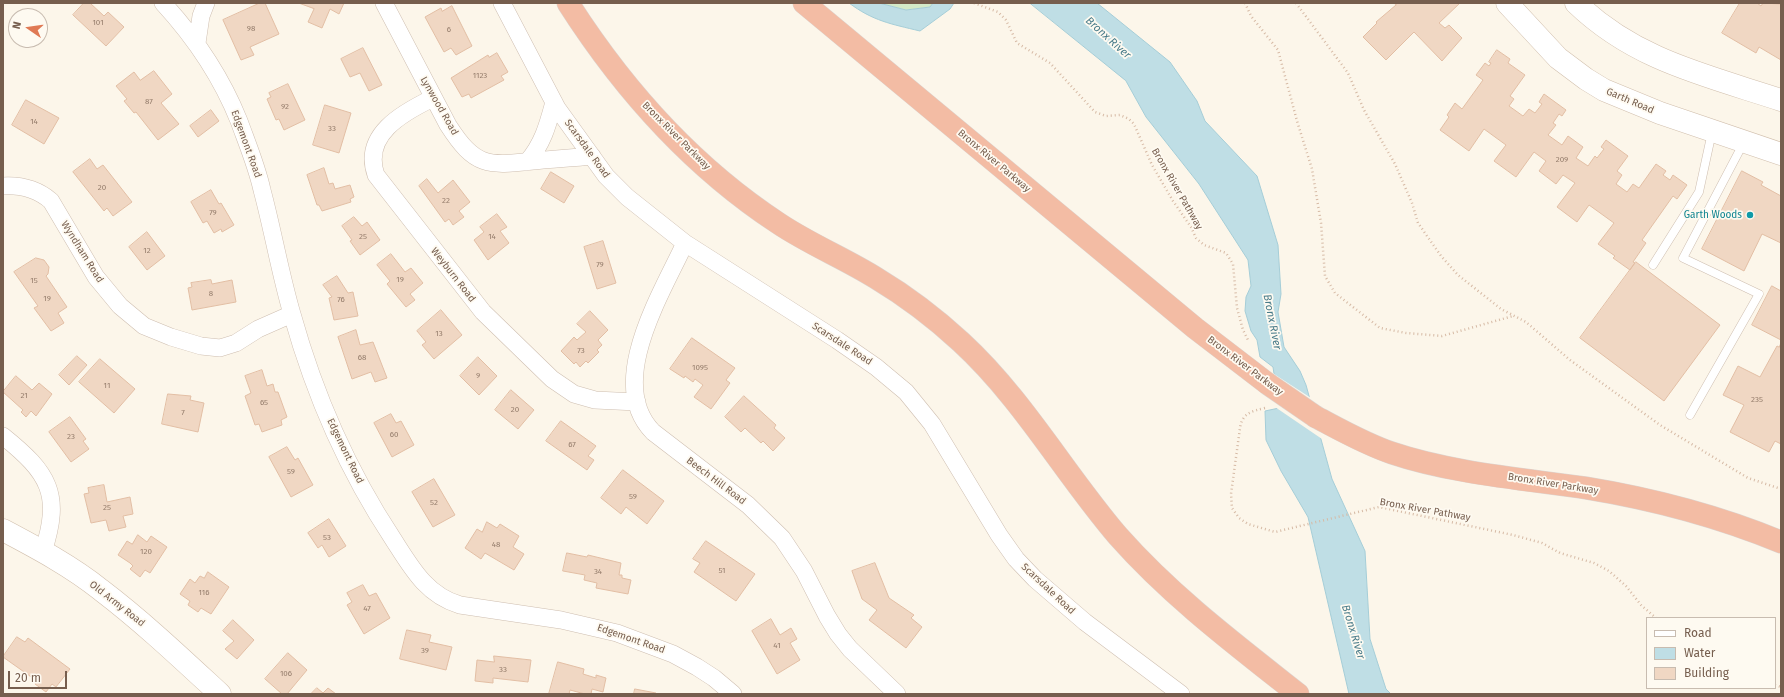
<!DOCTYPE html>
<html>
<head>
<meta charset="utf-8">
<style>
  body { margin:0 }
  #map { position:relative; width:1784px; height:697px; overflow:hidden; background:#fcf6ea; font-family:"Fira Sans",sans-serif }
  canvas { display:block }
  .frame { position:absolute; inset:0; border:4px solid #765e4e; pointer-events:none }
  .legend { position:absolute; left:1646px; top:617px; width:130px; height:72px; box-sizing:border-box; background:#fefaf1; border:1px solid #c8bcb0; margin:0; padding:5px 7px; list-style:none; font-size:12px; color:#765e4e }
  .legend li { display:flex; align-items:center; gap:8px; height:20px }
  .legend b { width:20px; border:1px solid #c8bcb0 }
  .north { position:absolute; left:8px; top:8px; width:40px; height:40px; box-sizing:border-box; background:#fefaf1; border:1px solid #c8bcb0; border-radius:50%; rotate:283deg; font-size:11px; font-weight:700; line-height:16px; text-align:center; color:#765e4e }
  .north::after { content:''; display:block; margin:auto; width:14px; height:18px; background:#e07a55; clip-path:polygon(50% 0,100% 100%,50% 72%,0 100%) }
  .scale { position:absolute; left:8px; top:671px; width:59px; height:18px; box-sizing:border-box; border:2px solid #765e4e; border-top:0; padding-left:5px; font-size:12px; line-height:14px; white-space:nowrap; color:#765e4e; -webkit-text-stroke:3px #fefaf1; paint-order:stroke }
</style>
</head>
<body>
<div id="map">
<canvas width="1784" height="697"></canvas>
<div class="frame"></div>
<ul class="legend">
<li><b style="height:5px;background:#fff"></b>Road</li>
<li><b style="height:11px;background:#bfdee5"></b>Water</li>
<li><b style="height:11px;background:#f0d7c3"></b>Building</li>
</ul>
<div class="north">N</div>
<div class="scale">20 m</div>
</div>
<script>
const context = document.querySelector('canvas').getContext('2d');
context.lineJoin = 'round';
function fill(path, color) { context.fillStyle = color; context.fill(path, 'evenodd'); }
function trace(path, color, width, dash) { context.strokeStyle = color; context.lineWidth = width; context.lineCap = dash ? 'butt' : 'round'; context.setLineDash(dash || []); context.stroke(path); }
function drawText(font, color, halo, rows, align = 'center') {
  context.font = font + ' "Fira Sans",sans-serif'; context.lineWidth = 3.5; context.setLineDash([]); context.textBaseline = 'middle'; context.strokeStyle = halo; context.fillStyle = color; for (const [text, x, y, turn = 0] of rows) {
    context.save(); context.translate(x, y); context.rotate((+turn || 0) * Math.PI / 180); context.textAlign = isNaN(turn) ? turn : align; if (halo) context.strokeText(text, 0, 0); context.fillText(text, 0, 0); context.restore();
  }
}
const green = new Path2D(`
  M879,3h54l-3,4 -24,3z`);
const water = new Path2D(`
  M849,3h30l27,7 24,-3 3,-4h21l-4,6 -30,22c-29,-7 -47,-10 -71,-28z
  M1030,3h67l73,59 27,39 8,20 52,55 21,69 3,49 -3,18 6,35 16,24 6,14 26,94 33,72 5,88 16,50 5,5h-42l-41,-177 -27,-46 -15,-31 -1,-29 14,-3 -6,-41 -13,-10 -3,-17 -6,-9 -6,-20 1,-14 5,-11 -3,-26 -49,-76 -53,-67 -20,-36z`);
const pier = new Path2D(`
  M1271,372l40,26 11,41 -47,-32 2,-1z`);
const building = new Path2D(`
  M84,3h6l14,13 4,-4 16,15 -18,19 -33,-31z
  M260,3h5l14,31 -29,13 4,8 -13,5 -18,-40z
  M299,3h45l-5,11 -9,-5 -8,19 -14,-6 6,-13z
  M1394,3h66l-21,20 6,5 4,-3 13,13 -20,23 -28,-29 -28,28 -23,-23 14,-14 -1,-1 20,-17z
  M1740,3h17l4,3 2,-3 18,1v56l-22,-13 -3,6 -34,-20z
  M452,6l20,40 -16,9 -5,-7 -7,4 -19,-35 16,-9 1,3z
  M363,48l19,37 -13,6 -9,-18 -10,4 -9,-18z
  M1497,50l13,9 -2,4 17,12 -15,21 4,3 -5,7 14,10 6,-7 6,4 7,-9 -3,-2 5,-8 22,16 -4,6 -3,-2 -6,9 3,2 -8,10 14,10 6,-9 15,11 -7,11 12,8 7,-10 2,2 7,-9 -3,-2 5,-7 22,16 -11,15 5,4 -6,9 11,8 6,-8 6,4 17,-24 10,7 -3,4 7,5 3,-5 14,10 -10,14 -4,-3 -31,44 4,3 -13,19 2,1 -5,7 -17,-12 2,-2 -17,-12 16,-21 -25,-18 -12,17 -20,-15 18,-24 -12,-8 -7,9 -17,-13 7,-10 -12,-9 -18,25 -22,-16 12,-16 -22,-16 -15,22 -29,-21 9,-13 -2,-2 8,-12 7,6 21,-29 -7,-5 9,-12 4,3 2,-3 -2,-1z
  M497,53l11,19 -7,4 3,4 -33,18 -2,-4 -7,3 -11,-19 37,-23 1,2z
  M154,71l18,23 -11,9 18,21 -21,16 -22,-28 -2,1 -10,-12 3,-2 -11,-13 18,-14 6,8z
  M288,84l17,36 -21,10 -5,-11 -3,1 -9,-21 4,-2 -2,-4z
  M26,100l33,18 -15,26 -32,-19z
  M325,105l26,8 -12,40 -26,-8z
  M211,110l8,11 -21,16 -8,-11z
  M90,159l7,10 6,-4 29,37 -19,14 -6,-8 -3,3 -31,-39z
  M324,168l5,16 4,-1 2,6 15,-4 4,12 -4,2 1,3 -29,9 -3,-6h-2l-10,-30z
  M1742,171l21,11 -2,3 20,11v47l-19,-9 -18,37 -42,-22z
  M551,172l23,14 -10,17 -23,-14z
  M427,179l11,14 15,-13 17,22 -11,9 5,6 -11,8 -4,-6 -4,3 -26,-36z
  M211,190l8,14 2,-1 13,22 -12,7 -1,-3 -7,4 -7,-12 -4,2 -12,-21z
  M497,214l10,13 -7,4 9,12 -21,17 -14,-20 10,-8 -4,-5z
  M354,217l8,9 5,-4 13,18 -20,15 -10,-14 2,-1 -10,-14z
  M147,232l18,24 -18,14 -18,-23z
  M603,241l13,42 -19,6 -13,-42z
  M391,254l14,18 6,-4 12,15 -13,11 5,6 -9,7 -19,-23 3,-3 -13,-16z
  M36,258l8,2 5,7 -1,7 -2,2 21,31 -9,6 6,10 -13,8 -17,-23 4,-2 -24,-34z
  M1636,262l84,63 -56,76 -84,-63z
  M337,276l11,17 5,-1 5,24 -24,4 -5,-22 3,-1 -9,-12z
  M211,280l1,4 20,-4 4,22 -44,8 -4,-22 4,-1 -1,-4z
  M1772,286l9,5v49l-29,-15z
  M441,310l21,25 -28,24 -12,-14 4,-3 -9,-11z
  M590,311l18,19 -10,10 4,5 -5,5 2,2 -11,11 -2,-2 -6,6 -4,-5 -2,2 -13,-13 13,-14 3,3 9,-8 -9,-8z
  M356,330l4,15 13,-3 14,36 -12,4 -4,-10 -19,7 -14,-42z
  M692,338l43,30 -9,12 4,3 -19,26 -17,-12 9,-12 -8,-6 -2,3 -8,-6 -1,2 -14,-9z
  M1781,343v101l-6,-3 -6,11 -39,-20 14,-27 -21,-10 15,-29 22,11 17,-31 2,1z
  M77,356l10,9 -18,20 -10,-10z
  M478,357l19,19 -18,19 -19,-19z
  M100,359l35,30 -21,24 -35,-31z
  M262,370l5,16 6,-2 2,8h3l9,25 -6,3 1,5 -20,7 -3,-8 -4,1 -10,-29 6,-3 -6,-17z
  M16,376l16,14 7,-7 13,11 -16,22 -5,-5 -5,6 -5,-5 2,-2 -20,-18z
  M511,390l23,20 -16,19 -23,-19z
  M168,394l23,2 -1,4 14,3 -6,29 -36,-8z
  M744,396l32,29 -2,3 11,10 -12,13 -10,-10 -2,2 -16,-15 -4,4 -16,-15z
  M391,414l5,9 5,-2 13,24 -22,12 -18,-34z
  M70,417l16,22 -3,2 6,8 -18,13 -22,-30z
  M561,421l35,25 -8,10 6,4 -7,10 -41,-29z
  M287,447l8,13 3,-2 15,27 -22,12 -22,-40z
  M623,470l41,31 -17,23 -21,-17 -5,7 -20,-16z
  M434,479l21,36 -22,12 -21,-35z
  M104,485l3,17 23,-5 3,17 -10,2 3,11 -17,4 -3,-11 -15,3 -7,-29 5,-1 -1,-5z
  M329,519l17,27 -17,11 -7,-12 -4,3 -10,-15z
  M487,522l10,6 3,-4 19,12 -6,11 11,7 -10,16 -29,-17 -4,6 -16,-11 12,-19 5,3z
  M138,535l9,7 4,-6 16,11 -17,26 -5,-3 -5,7 -10,-8 3,-3 -3,-3 -12,-8 9,-14 5,3z
  M706,541l49,33 -19,27 -42,-29 6,-9 -7,-4z
  M567,553l20,4 1,-2 33,8 -2,12h3v3l9,2 -3,14 -32,-6 1,-5 -13,-3 1,-5 -22,-4z
  M875,563l14,35 25,17 -3,3 11,9 -16,21 -37,-28 8,-10 -15,-11 -10,-28z
  M208,572l21,15 -18,27 -10,-6 -3,4 -10,-7 2,-4 -10,-7 10,-15 5,4 5,-7 4,2z
  M363,585l6,11 7,-3 14,25 -26,16 -17,-29 5,-3 -5,-9z
  M771,619l9,16 11,-7 6,11 -7,4 10,17 -23,14 -25,-43z
  M233,620l21,20 -17,19 -12,-10 9,-8 -11,-10z
  M407,630l24,5 -2,7 23,5 -6,23 -46,-11z
  M17,637l8,5 3,-4 42,31 -14,18 -4,-3 -6,8 -11,-8 4,-5 -3,-2 -2,2 -31,-22z
  M288,653l19,17 -20,24h-5l-17,-15z
  M494,656l37,4 -3,22 -35,-4v5l-18,-2 2,-21 17,2z
  M558,662l26,7 -1,5 13,4v-3l10,3 -3,14 -11,-3 -1,5h-6l-15,-4 -1,4h-20z
  M317,688l6,5 5,-5 8,6h-25z
  M635,689l21,4v1h-22z`);
const path = new Path2D(`
  M974,3l24,9 8,8 11,23 33,20 45,49 11,4 14,-1 9,4 5,5 18,41 21,36 18,26 5,11 8,7 22,8 7,11 4,44 6,22 6,12
  M1245,3l6,13 27,34 19,71 15,48 9,54 4,53 10,17 45,35 26,5 36,3 71,-20
  M1296,3l52,70 16,37 31,54 17,39 6,20 23,33 17,19 43,34 25,13 44,38 90,65 88,53 33,11
  M1265,408c-14,3 -23,6 -25,20l-9,66 1,14 7,10 9,6 27,8 104,-25 134,28 29,8 18,10 34,10 15,8 17,15 15,19 15,13
  M1775,685l6,2`);
const lane = new Path2D(`
  M1653,265l46,-73 13,-60
  M1690,415l69,-121 -76,-36 61,-116`);
const street = new Path2D(`
  M163,3c33,36 58,73 76,118 8,22 18,46 23,69 11,41 18,83 30,124 22,79 56,157 101,225 18,28 33,56 67,66l101,15 56,13 56,21 24,13 17,11 19,16
  M384,3l64,122c27,42 39,41 85,36 20,-2 39,-3 59,-5
  M502,3l55,105 49,68 21,21 58,46 152,97 39,27 30,25 26,32 67,111 17,24 19,20 50,43 96,72
  M197,43l4,-27 5,-13
  M433,98c-31,15 -71,37 -57,77l107,137 69,67 22,15 21,6 42,2
  M527,162c16,-18 21,-38 27,-60
  M3,186c18,-1 34,3 48,15l45,76 24,29 24,20 27,11 30,9 19,2 16,-5 22,-14 34,-15
  M685,243c-23,50 -80,140 -32,189l95,73 34,33 22,33 23,45 11,18 12,15 47,45
  M3,436c46,37 59,58 40,116`);
const secondary = new Path2D(`
  M1507,3l51,55 28,21 18,11 56,23 121,41
  M1576,3c59,57 129,72 205,97
  M3,530c34,18 68,36 98,60 42,32 80,68 119,104`);
const highway = new Path2D(`
  M568,3c55,86 125,164 210,220 31,21 66,35 98,55 30,18 59,40 85,64 62,57 103,131 157,194 53,60 118,109 180,158
  M804,3l391,325 73,56
  M1316,417c25,13 49,27 76,36 59,20 132,26 194,35 67,11 132,28 195,54`);
const highwayBridge = new Path2D(`
  M1268,384l48,33`);
const markers = [
  [1750,215,4,"#0f9aa8"]
];
const numberNames = [
  ["101",98,23],
  ["98",251,29],
  ["6",449,30],
  ["1123",480,76],
  ["87",149,102],
  ["92",285,107],
  ["14",34,122],
  ["33",332,129],
  ["209",1562,160],
  ["20",102,188],
  ["22",446,201],
  ["79",213,213],
  ["25",363,237],
  ["14",492,237],
  ["12",147,251],
  ["79",600,265],
  ["19",400,280],
  ["15",34,281],
  ["8",211,294],
  ["19",47,299],
  ["76",341,300],
  ["13",439,334],
  ["73",581,351],
  ["68",362,358],
  ["1095",700,368],
  ["9",478,376],
  ["11",107,386],
  ["21",24,396],
  ["235",1757,400],
  ["65",264,403],
  ["20",515,410],
  ["7",183,413],
  ["60",394,435],
  ["23",71,437],
  ["67",572,445],
  ["59",291,472],
  ["59",633,497],
  ["52",434,503],
  ["25",107,508],
  ["53",327,538],
  ["48",496,545],
  ["120",146,552],
  ["51",722,571],
  ["34",598,572],
  ["116",204,593],
  ["47",367,609],
  ["41",777,646],
  ["39",425,651],
  ["33",503,670],
  ["106",286,674]
];
const streetNames = [
  ["Garth Road",1630,101,23],
  ["Lynwood Road",439,106,60],
  ["Bronx River Parkway",676,136,45],
  ["Edgemont Road",246,144,70],
  ["Scarsdale Road",587,149,54],
  ["Bronx River Parkway",994,161,40],
  ["Bronx River Pathway",1177,189,60],
  ["Wyndham Road",82,252,58],
  ["Weyburn Road",453,275,52],
  ["Scarsdale Road",842,344,33],
  ["Bronx River Parkway",1245,366,37],
  ["Edgemont Road",345,451,64],
  ["Beech Hill Road",716,481,37],
  ["Bronx River Parkway",1553,484,9],
  ["Bronx River Pathway",1425,510,10],
  ["Scarsdale Road",1048,589,43],
  ["Old Army Road",117,604,38],
  ["Edgemont Road",631,639,19]
];
const cultureNames = [
  ["Garth Woods",1742,215]
];
const waterNames = [
  ["Bronx River",1108,38,42],
  ["Bronx River",1272,322,79],
  ["Bronx River",1353,632,73]
];
fill(green, '#d4eac8');
fill(water, '#bfdee5');
trace(water, '#a5cdd7', 1);
fill(pier, '#fcf6ea');
fill(building, '#f0d7c3');
trace(building, '#e2bea4', 1);
trace(lane, '#cebeb0', 9);
trace(street, '#cebeb0', 18);
trace(secondary, '#d1bfad', 23);
trace(highway, '#dbd5d1', 23);
trace(path, '#d6baa5', 2.5, [1, 3]);
trace(lane, '#fff', 8);
trace(street, '#fff', 17);
trace(secondary, '#fff', 22);
trace(highway, '#f3bca4', 22);
trace(highwayBridge, '#dbd5d1', 23, []);
trace(highwayBridge, '#f3bca4', 22);
for (const [x, y, r, color] of markers) { const dot = new Path2D(); dot.arc(x, y, r, 0, 2 * Math.PI); context.fillStyle = color; context.fill(dot); trace(dot, '#fefaf1', 1.5); }
drawText('8px', '#947c6b', null, numberNames);
drawText('10px', '#765e4e', '#fefaf1', streetNames);
drawText('10px', '#0d838f', '#fefaf1', cultureNames, 'right');
drawText('italic 11px', '#487b89', '#fefaf1', waterNames);
</script>
</body>
</html>
